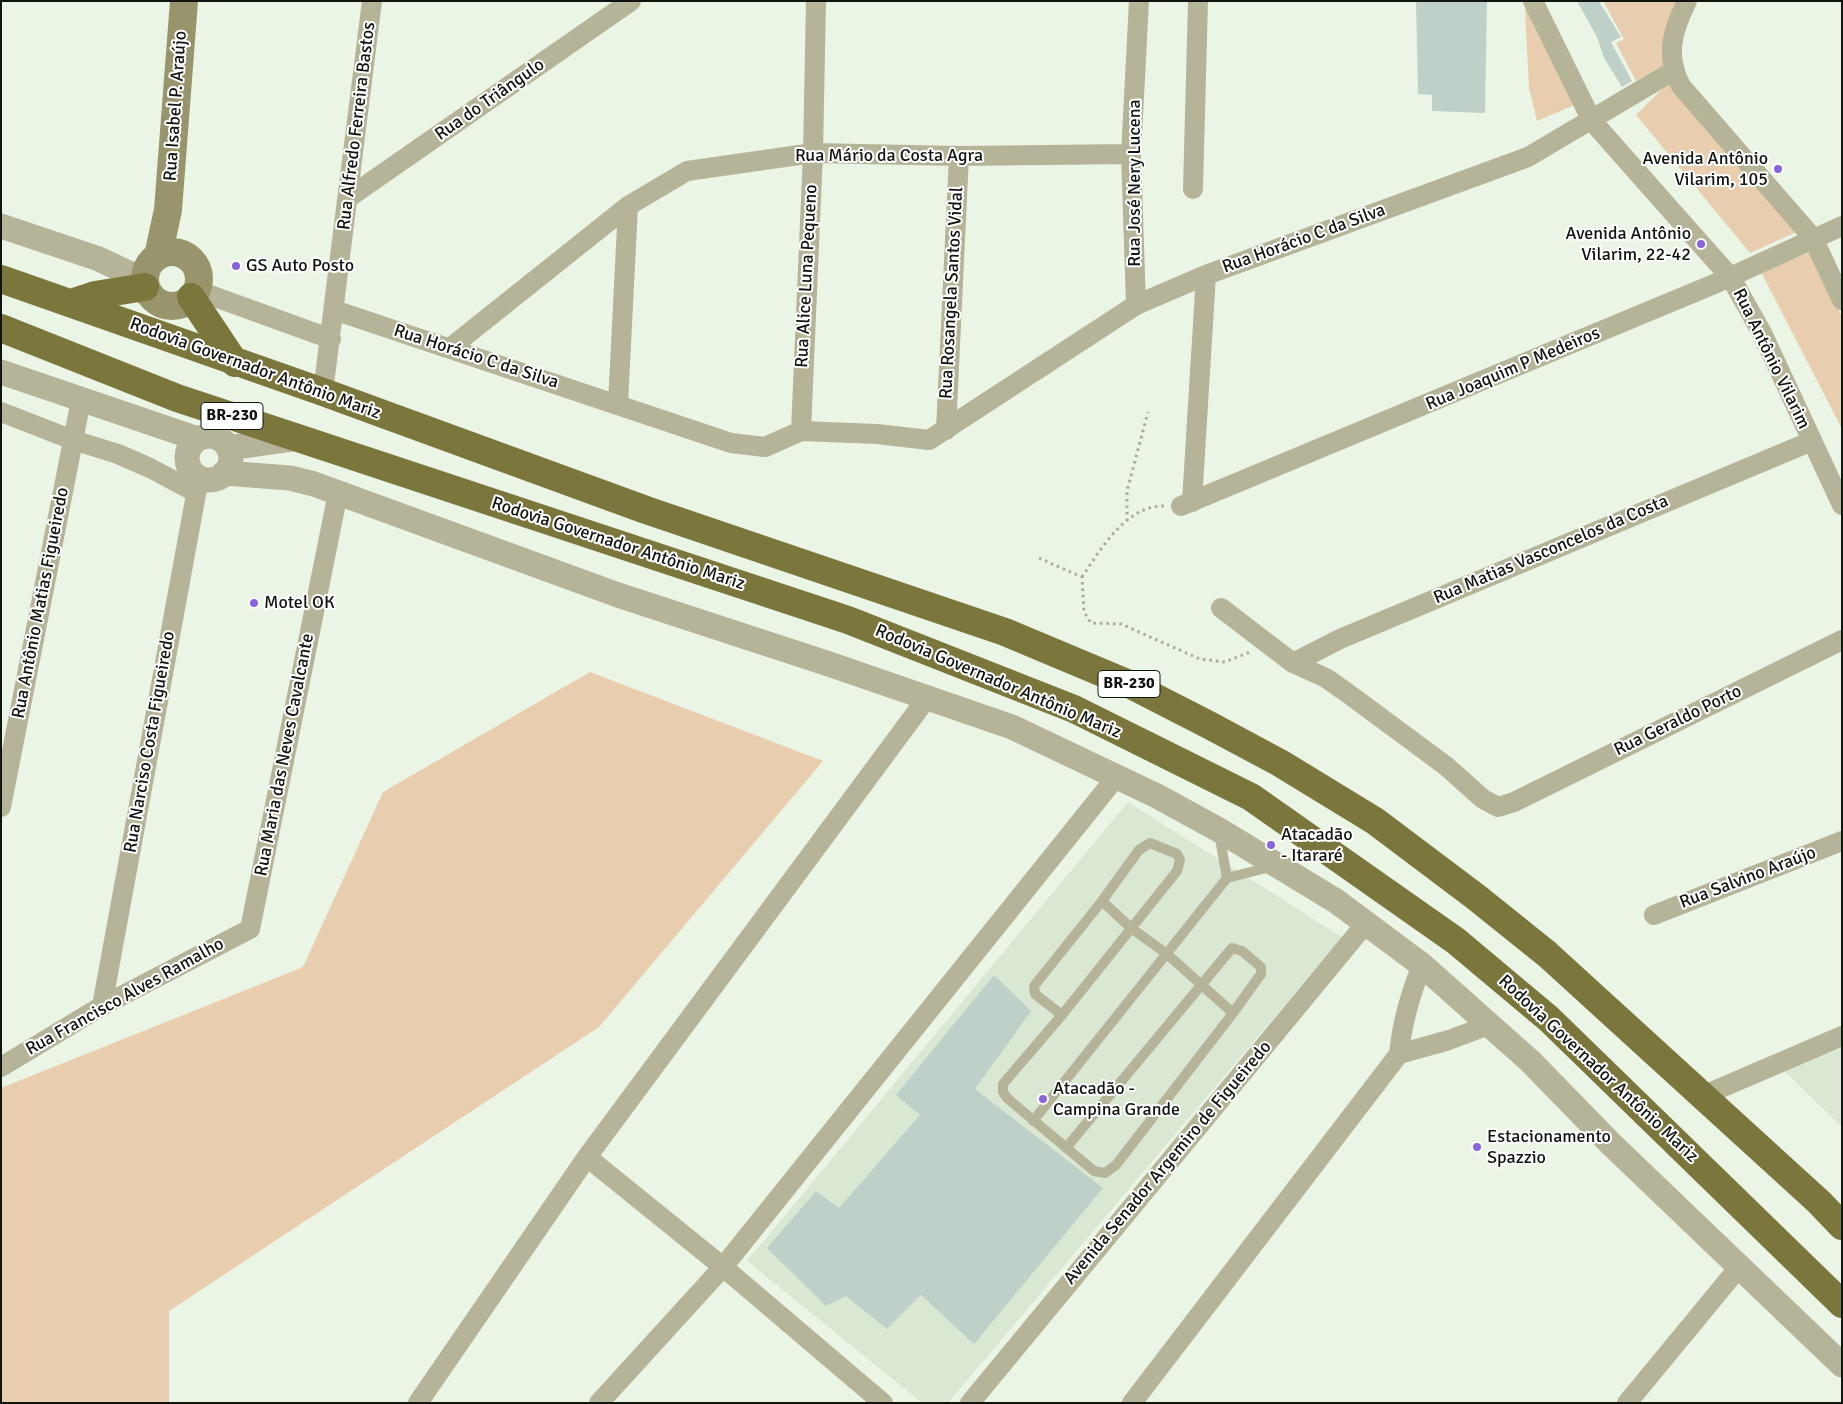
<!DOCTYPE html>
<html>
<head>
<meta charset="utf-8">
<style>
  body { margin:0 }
  #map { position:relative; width:1843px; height:1404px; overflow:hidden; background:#ebf5e6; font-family:Signika,sans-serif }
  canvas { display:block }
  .frame { position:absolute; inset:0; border:2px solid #111510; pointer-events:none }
</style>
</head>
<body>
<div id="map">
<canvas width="1843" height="1404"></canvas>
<div class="frame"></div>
</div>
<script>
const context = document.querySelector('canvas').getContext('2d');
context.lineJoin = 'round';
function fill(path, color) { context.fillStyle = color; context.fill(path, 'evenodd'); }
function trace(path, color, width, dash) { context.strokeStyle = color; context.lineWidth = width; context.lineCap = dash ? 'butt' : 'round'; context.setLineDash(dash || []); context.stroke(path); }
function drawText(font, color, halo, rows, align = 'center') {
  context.font = font + ' Signika,sans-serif'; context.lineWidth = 4; context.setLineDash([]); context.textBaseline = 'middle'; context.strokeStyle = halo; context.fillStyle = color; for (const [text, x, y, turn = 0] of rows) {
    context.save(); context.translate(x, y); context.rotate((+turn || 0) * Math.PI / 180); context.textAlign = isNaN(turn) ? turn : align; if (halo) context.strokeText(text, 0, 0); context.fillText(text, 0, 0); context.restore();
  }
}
const built = new Path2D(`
  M1128,802l214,135 -394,466h-26l-175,-142z
  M1842,1048v79l-58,-56z`);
const green = new Path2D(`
  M1603,1h80l-18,63 -29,17 -20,-38 8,-4z
  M1533,6l46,97 -42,18 -8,-33 -4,-78z
  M1670,81l131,149 -51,23 -114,-138z
  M1813,251l29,66v112l-81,-157z
  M590,672l233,89 -224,266 -430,284v92h-168v-315l302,-121 80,-175z`);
const building = new Path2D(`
  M1416,1h71l-2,112 -53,-2v-16l-14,-1z
  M1577,1h22l22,36 -10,5 21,39 -10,6 -18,-29 -7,-21z
  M994,975l37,36 -56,78 128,99 -129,156 -53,-49 -34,34 -41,-33 -20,10 -59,-58 49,-57 23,17 81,-93 -24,-20z`);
const path = new Path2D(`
  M1127,521v-30l21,-79
  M1039,558l43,19 2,35 7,11 30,1 79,35 25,3 25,-10
  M1082,577c19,-28 44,-72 83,-71`);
const service = new Path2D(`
  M1219,833l8,45
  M1062,1015l-27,-21 -1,-8 68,-85 37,-51 11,-7 27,11 3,6 -3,11 -115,144 -59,69v8l4,6 87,73 11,2 11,-8 117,-152
  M1033,1121l194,-243 47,-12
  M1066,1148l166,-200 10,3 19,16v7l-28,39 -66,-59 -36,-26 -29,-27`);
const minor = new Path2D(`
  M1533,1l59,120 139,157 31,55 80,172
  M1687,1c-15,31 -22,54 -6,85l132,152 29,62
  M1193,189l5,-188
  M348,198l283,-197
  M196,290l135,49
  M1136,305l-5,-151 8,-153
  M334,310l397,133 34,4 36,-16 76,3 52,6 207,-135 70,-30 322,-118 145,-86
  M450,348l178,-142 59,-35 126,-18 146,3 172,-2
  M323,392l49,-391
  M618,404l10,-198
  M1,412l72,28 45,14 32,14 45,24
  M946,430l13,-274
  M801,431l12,-278 3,-152
  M1192,502l14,-227
  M1181,506l538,-224 123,-56
  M1221,608l72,55 33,15 20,14 100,74 37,33 15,8 16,-5 328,-162
  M1293,663l47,-24 472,-198
  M1,807l80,-407
  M1654,915l188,-74
  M102,1006l97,-528
  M1399,1054l50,-14 40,-15
  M1,1067l101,-61 148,-77 88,-436
  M1702,1096l140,-60
  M587,1157l136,110 160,136
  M418,1403l169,-246 340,-459
  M599,1403l124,-136 394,-491
  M970,1403l397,-481
  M1132,1403l267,-349c3,-32 11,-59 23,-89
  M1627,1403l113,-137`);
const tertiary = new Path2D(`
  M1,226l98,33 46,22
  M1,372l197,67
  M187 458a22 22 0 1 1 44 0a22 22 0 1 1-44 0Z
  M228,448l71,-10
  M224,473l66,5 24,6 304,111 211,69 183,63 145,69 62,34 117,71 86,64 108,96 81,83 231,221`);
const secondary = new Path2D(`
  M145 279a27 27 0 1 1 54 0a27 27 0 1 1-54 0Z
  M158,256l10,-46 16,-209`);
const trunk = new Path2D(`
  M1,279l322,113 323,118 359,122 124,52 80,41 71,38 95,58 101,76 71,57 272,248 23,24
  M191,297l44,66
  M71,303l24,-8 50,-8
  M1,328l176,70 671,222 226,89 177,88 205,144 93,78 293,285`);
const markers = [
  [1778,169,5,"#8964df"],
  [1701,244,5,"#8964df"],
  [236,266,5,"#8964df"],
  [254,603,5,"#8964df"],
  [1271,845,5,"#8964df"],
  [1043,1099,5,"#8964df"],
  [1477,1147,5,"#8964df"]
];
const shields = [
  [232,416,62],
  [1129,684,62]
];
const shieldNames = [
  ["BR-230",232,416],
  ["BR-230",1129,684]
];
const streetNames = [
  ["Rua do Triângulo",490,100,-35],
  ["Rua Isabel P. Araújo",176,106,-86],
  ["Rua Alfredo Ferreira Bastos",357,126,-83],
  ["Rua Mário da Costa Agra",889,156],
  ["Rua José Nery Lucena",1135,183,-90],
  ["Rua Horácio C da Silva",1304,239,-20],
  ["Rua Alice Luna Pequeno",807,276,-87],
  ["Rua Rosangela Santos Vidal",952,293,-87],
  ["Rua Horácio C da Silva",476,357,18],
  ["Rua Antônio Vilarim",1771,359,64],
  ["Rodovia Governador Antônio Mariz",255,369,20],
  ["Rua Joaquim P Medeiros",1513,369,-23],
  ["Rodovia Governador Antônio Mariz",618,544,18],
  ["Rua Matias Vasconcelos da Costa",1551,550,-23],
  ["Rua Antônio Matias Figueiredo",41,603,-79],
  ["Rodovia Governador Antônio Mariz",998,682,23],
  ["Rua Geraldo Porto",1678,721,-26],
  ["Rua Narciso Costa Figueiredo",150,742,-80],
  ["Rua Maria das Neves Cavalcante",285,755,-79],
  ["Rua Salvino Araújo",1748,878,-21],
  ["Rua Francisco Alves Ramalho",125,997,-29],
  ["Rodovia Governador Antônio Mariz",1598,1069,43],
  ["Avenida Senador Argemiro de Figueiredo",1168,1163,-50]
];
const poiNames = [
  ["Avenida Antônio",1768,159,"right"],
  ["Vilarim, 105",1768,180,"right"],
  ["Avenida Antônio",1691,234,"right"],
  ["Vilarim, 22-42",1691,255,"right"],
  ["GS Auto Posto",246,266],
  ["Motel OK",264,603],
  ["Atacadão",1281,835],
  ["- Itararé",1281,856],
  ["Atacadão -",1053,1089],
  ["Campina Grande",1053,1110],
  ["Estacionamento",1487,1137],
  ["Spazzio",1487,1158]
];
fill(built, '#dae8d3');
fill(green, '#e8ceae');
fill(building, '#bed0c8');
trace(path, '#a4aca1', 3, [2.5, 4]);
trace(service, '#b5b498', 10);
trace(minor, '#b5b498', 20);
trace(tertiary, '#b5b498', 25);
trace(secondary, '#98956c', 28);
trace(trunk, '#7b763c', 28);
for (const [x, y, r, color] of markers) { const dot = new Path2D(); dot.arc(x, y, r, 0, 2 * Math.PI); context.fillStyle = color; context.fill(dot); trace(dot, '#fff', 2); }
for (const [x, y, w] of shields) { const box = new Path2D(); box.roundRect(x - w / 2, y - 13.5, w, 27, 4); context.fillStyle = '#fff'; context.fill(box); trace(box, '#111510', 1); }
drawText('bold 16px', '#111510', null, shieldNames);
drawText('18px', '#111510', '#fff', streetNames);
drawText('18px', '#111510', '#fff', poiNames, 'left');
</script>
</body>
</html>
